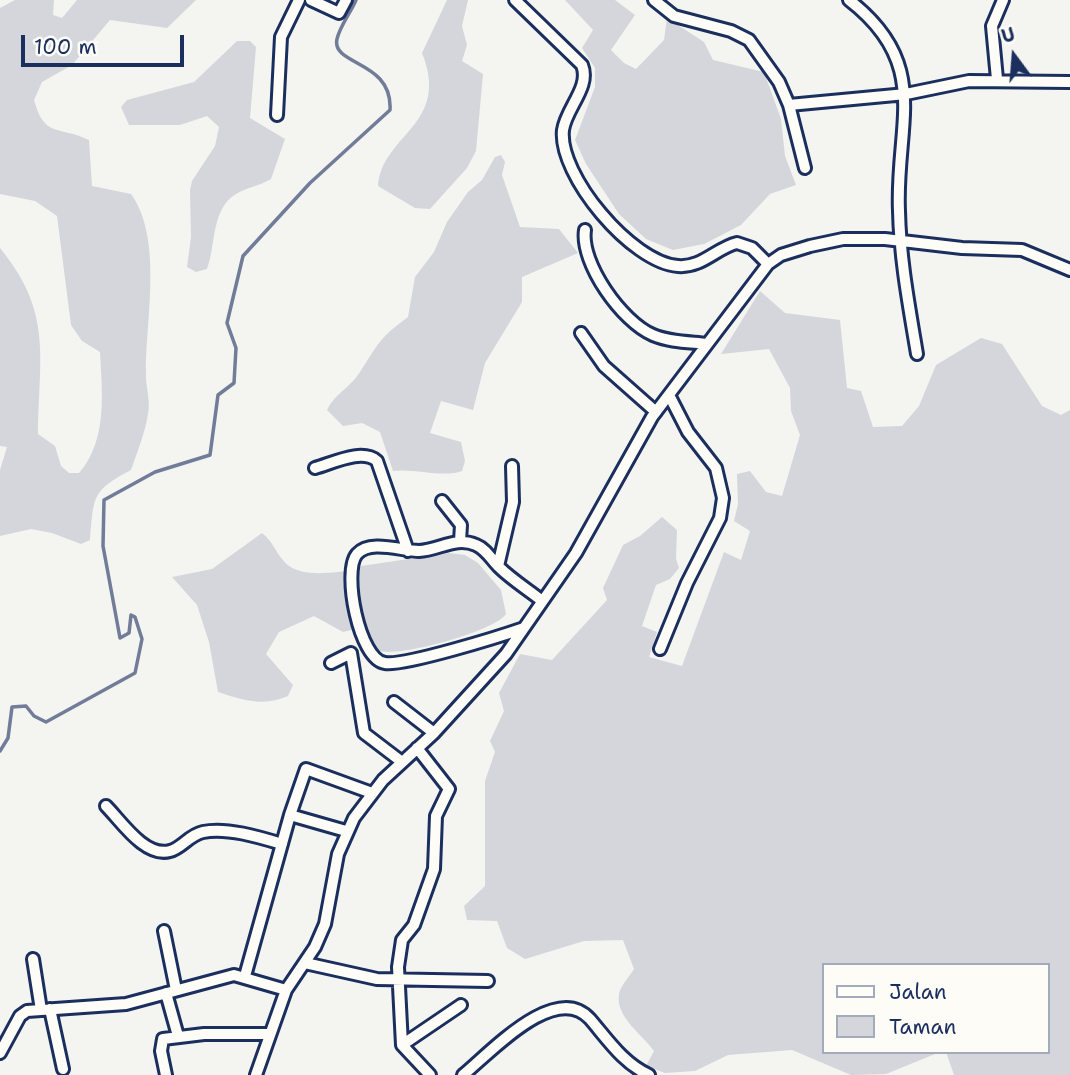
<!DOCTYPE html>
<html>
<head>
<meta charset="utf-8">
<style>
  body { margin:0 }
  #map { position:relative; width:1070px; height:1075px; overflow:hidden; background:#f4f4f1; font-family:"Shantell Sans",sans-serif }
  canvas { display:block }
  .legend { position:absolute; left:822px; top:963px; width:228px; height:91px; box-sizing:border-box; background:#fdfcf7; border:2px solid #a3aaba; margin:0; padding:9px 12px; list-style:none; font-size:21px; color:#1b2f5e }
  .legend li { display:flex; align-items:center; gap:14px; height:35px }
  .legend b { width:35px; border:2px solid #a3aaba }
  .north { position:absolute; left:979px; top:21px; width:70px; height:70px; -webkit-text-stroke:5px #fdfcf7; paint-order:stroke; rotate:344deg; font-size:19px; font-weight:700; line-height:28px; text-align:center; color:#1b2f5e }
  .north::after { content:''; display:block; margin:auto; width:24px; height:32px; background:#1b2f5e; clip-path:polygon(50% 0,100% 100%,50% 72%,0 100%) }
  .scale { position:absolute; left:21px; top:35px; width:163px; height:32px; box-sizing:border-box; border:4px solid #1b2f5e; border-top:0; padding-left:9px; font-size:21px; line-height:24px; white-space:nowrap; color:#1b2f5e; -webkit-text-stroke:5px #fdfcf7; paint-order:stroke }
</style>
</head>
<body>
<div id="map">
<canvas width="1070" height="1075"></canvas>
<ul class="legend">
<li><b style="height:9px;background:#fdfcf7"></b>Jalan</li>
<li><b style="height:19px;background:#d4d6db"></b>Taman</li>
</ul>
<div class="north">U</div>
<div class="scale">100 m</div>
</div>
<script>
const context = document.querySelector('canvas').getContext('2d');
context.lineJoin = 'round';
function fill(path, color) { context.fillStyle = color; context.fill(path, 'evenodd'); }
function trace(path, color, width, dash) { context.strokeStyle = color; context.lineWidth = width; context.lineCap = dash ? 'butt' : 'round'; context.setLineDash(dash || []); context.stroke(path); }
const green = new Path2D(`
  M15,0h39l-1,15 9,3 15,-18h119l-29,28 -57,-8 -38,45 -30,17 -8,18c11,39 24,25 55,40l3,46 39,8c32,45 15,124 15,178 -1,14 5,28 2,42 -3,19 -11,39 -17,56 -40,21 -37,27 -41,70l-9,4 -29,-11 -21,-4 -31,7v-66l7,-23 -7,-1v-198c53,65 39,108 38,186l17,12 6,20 8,7h10c29,-33 23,-81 21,-121l-18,-11 -11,-16 -14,-109 -22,-15 -35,-7v-186z
  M447,0h21l-6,26 5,19 -5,16 21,13 -7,77 -9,17 -37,41 -15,-1 -37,-22c4,-52 73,-61 44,-133z
  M565,0h50l20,15 -24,35 13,13 12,6 28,-29 3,-22 37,24 9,18 51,12 17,47 4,37 11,29 -26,9 -29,31 -37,19 -31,6 -27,-11 -27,-25 -33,-50 -11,-24 20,-53v-19l-13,-20 11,-18z
  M237,41h13l6,6 -6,71 35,21 -14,40c-11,7 -24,8 -35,15 -25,15 -20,51 -29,75l-11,3 -9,-5 4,-30 -1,-47 2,-9 23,-35 4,-19 -12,-11 -27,9h-51l-8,-18 6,-7 67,-18z
  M501,155l4,7 -3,13 18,52 39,2 19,24 -56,24v25l-37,61 -12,47 -32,-9 -11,32 31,9 4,19 -3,10c-18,7 -48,-3 -69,0l-13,-39 -18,-9 -19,3 -16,-16c7,-16 24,-23 33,-38 19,-29 18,-33 48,-55l7,-40 19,-25 13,-30 21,-30 14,-12 13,-23z
  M760,291l25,22 55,7 7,68 14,3 12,36 29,-1 17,-20 17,-41 45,-27 21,6 40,62 19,9 9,-5v665h-116l-8,-23h101v-87h-224v87h117l-54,22 -35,1 -59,-25 -64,5 -33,16 -30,2 -19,-7 8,-15c-11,-16 -39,-34 -35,-57 1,-8 11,-18 15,-25l-11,-29 -39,1 -59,18 -18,-11 -10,-27 -30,-1 -3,-14 21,-20v-105l10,-29 -5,-11 14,-30 -5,-18 21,-39 32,6 55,-60 -4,-12 20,-43 17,-9 22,-19 15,13 -1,29 3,9 -9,11 -14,6 -14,41 15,6 -8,25 33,9 42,-114 17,8 9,-29 -16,-10 4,-17 -1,-30 13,-3 16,21 16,4 18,-61 -9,-24 -1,-23 -21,-39 -48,5z
  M262,533c11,9 12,16 20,26 15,21 51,13 73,11l6,-4 88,-13 16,2 13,8 23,27 5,24c-11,17 -105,43 -126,37 -4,-1 -7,-3 -10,-5l-5,-19 -22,5 -29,-16 -35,16 -13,22 27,31 -5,11c-24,11 -46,4 -70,-4l-9,-50 -12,-37 -25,-28 40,-8z`);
const stream = new Path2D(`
  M0,751l8,-13 4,-31 14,-1 8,10 12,6 89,-49 7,-34 -7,-22 -4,-2 -2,18 -9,5 -17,-92 1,-46 51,-28 55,-17 8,-60 16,-12 2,-35 -9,-25 16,-67 67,-73 80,-73c3,-50 -59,-44 -53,-71 3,-13 14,-27 19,-39`);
const street = new Path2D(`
  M311,0l28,13 7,-13
  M515,0l67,65c9,22 -16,43 -19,65 -5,45 69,133 115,136 24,2 38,-18 59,-23l15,5 16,16
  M654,0l20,16 57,15 18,9 30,42 10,23 117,-11 63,-13 101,1
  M849,0c84,65 46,125 50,211 1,48 10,95 18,143
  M997,79l-5,-53 11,-26
  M789,105l16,63
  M277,115l4,-78 18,-37
  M585,230c-5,33 37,92 68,105 16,7 36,7 54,9
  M581,333l23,33 52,46
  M315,468c18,-5 47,-20 62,-7l31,90
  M442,501l19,24 -1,16
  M498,566l15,-64 -1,-36
  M524,628c-23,8 -119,38 -139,35 -26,-3 -43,-92 -28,-109 13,-15 45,-3 62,-3 20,-1 37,-15 57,-6 10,4 15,14 23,22 12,12 28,22 42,33
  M660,649l27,-66 33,-65 3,-20 -7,-30 -28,-36 -19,-37
  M331,663l20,-10 13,80 38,29
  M394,702l40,31
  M417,748l32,41 -13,27 -2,53 -20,56 -12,15 -4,27 4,78 28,30
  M106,806c15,15 39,52 64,45 12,-3 19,-16 33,-19 23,-5 56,5 79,12
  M290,815l16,-46 66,24
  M164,931l12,59
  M33,959l8,51
  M305,963l72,16 111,2
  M245,976l45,-161 56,16
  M166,993l12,43
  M50,1009l13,60
  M402,1045l59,-40
  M0,1053l20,-37 7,-5 99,-7 108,-29 52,15 29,-43 10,-23 13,-70 16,-36 29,-38 51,-47 72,-79 70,-101 76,-136 116,-153 13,-9 29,-9 33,-7h42l77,9 60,2 48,20
  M166,1075l-5,-24 2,-12 41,-5h65
  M256,1075l30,-85
  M463,1075c28,-23 93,-94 127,-56 18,21 33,44 59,56`);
fill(green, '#d4d6db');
trace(stream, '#717c98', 3.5);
trace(street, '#1b2f5e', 16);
trace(street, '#fdfcf7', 10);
</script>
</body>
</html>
